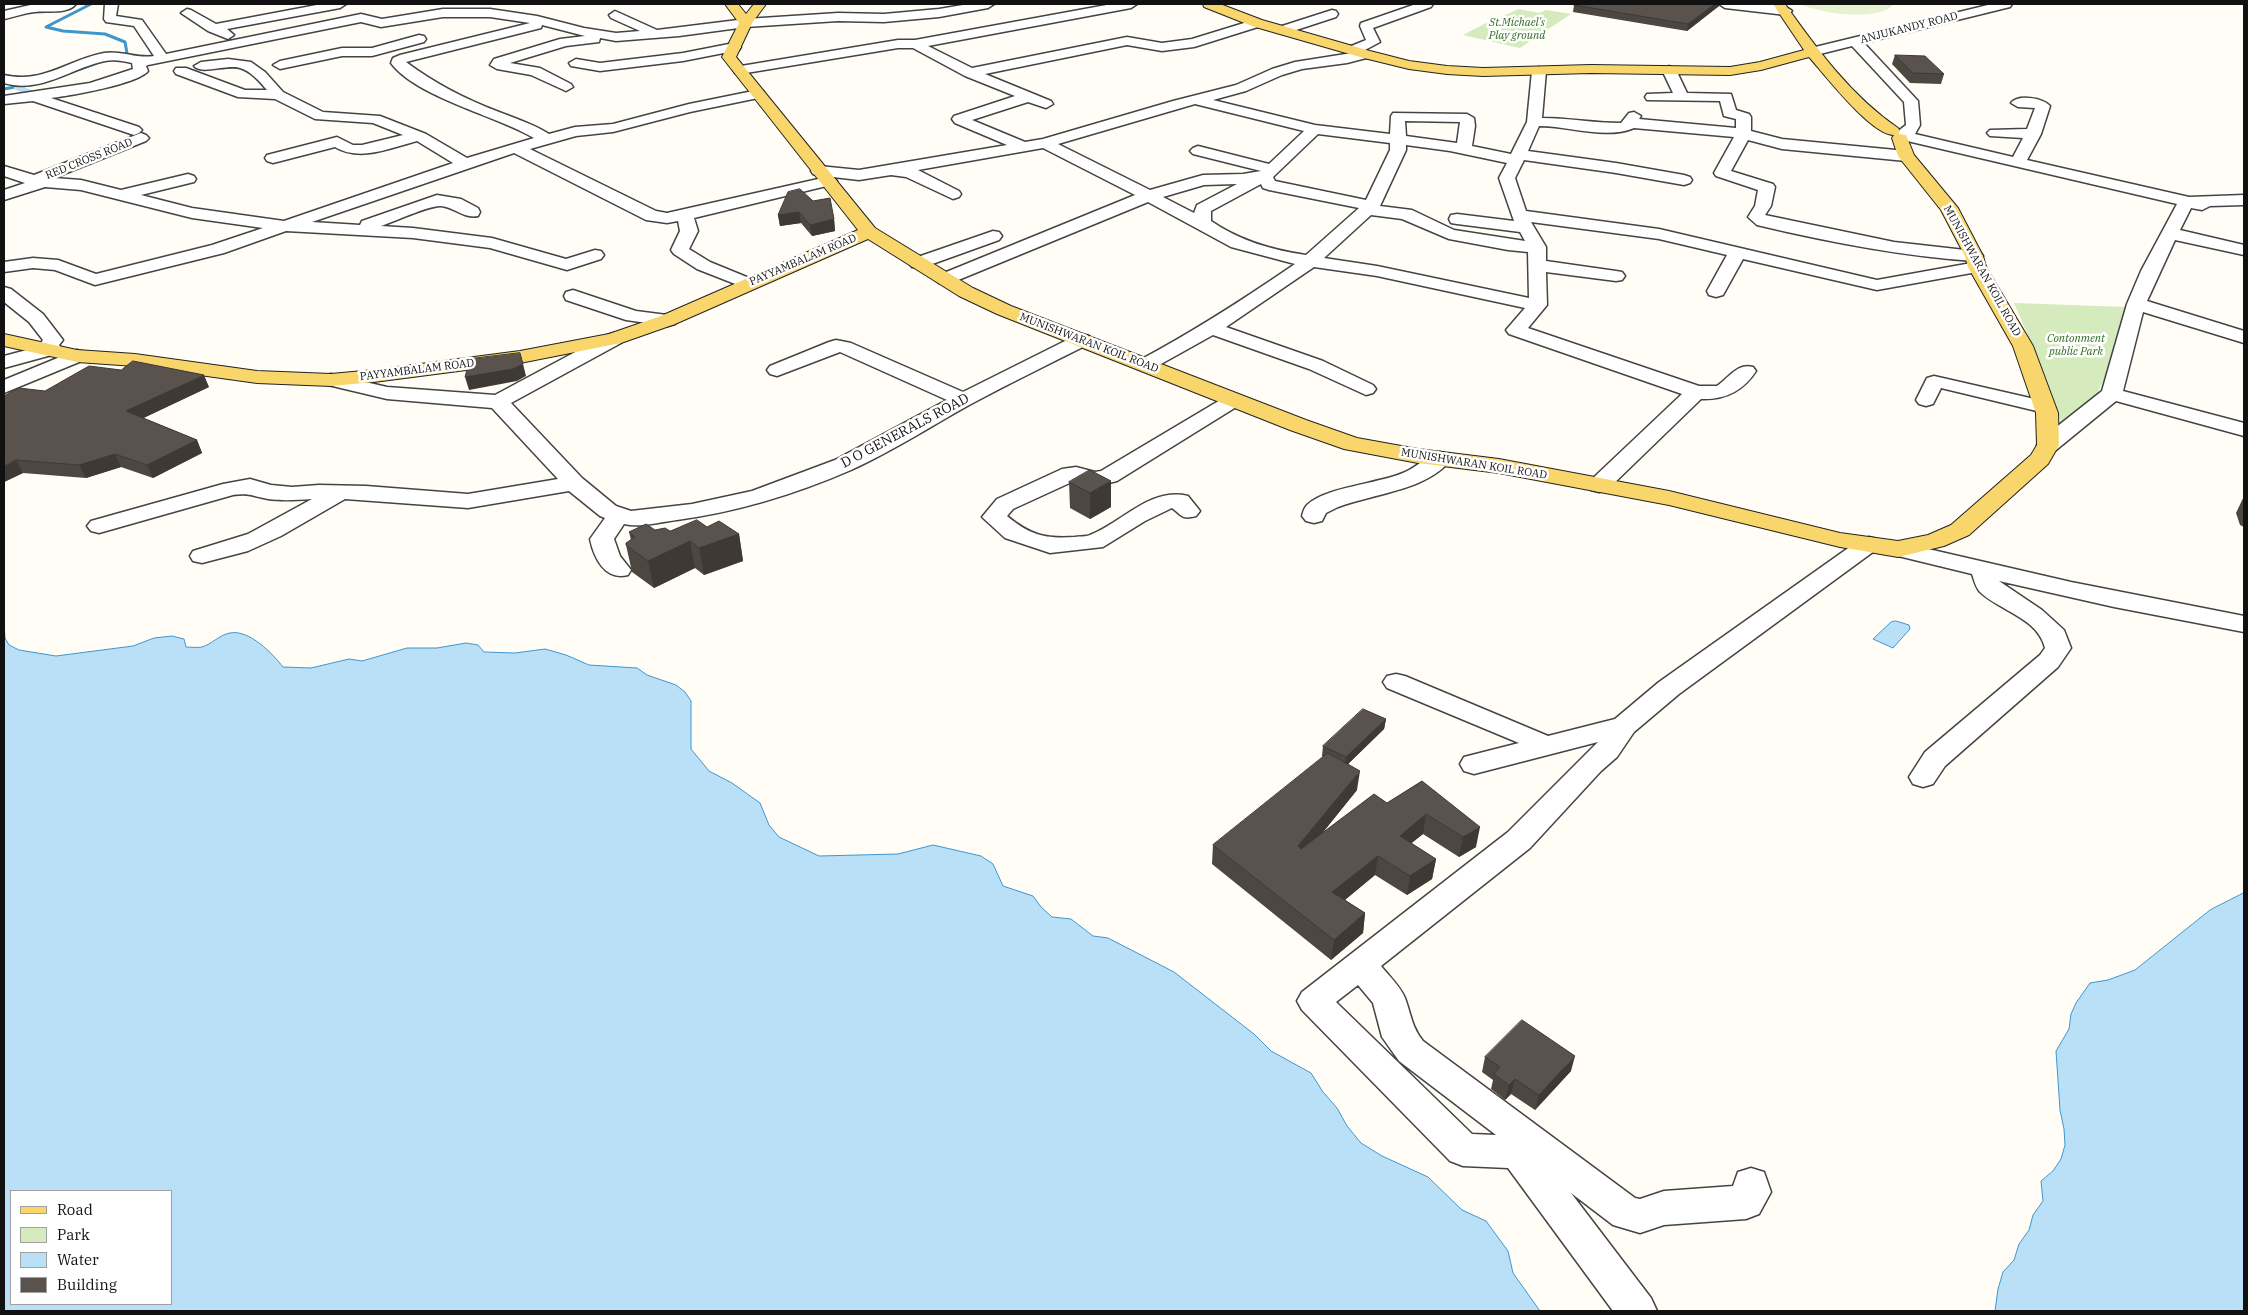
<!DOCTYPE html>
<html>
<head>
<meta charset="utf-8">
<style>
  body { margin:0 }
  #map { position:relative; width:2248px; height:1315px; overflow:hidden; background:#fffdf5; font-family:"IBM Plex Serif",serif }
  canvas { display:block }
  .frame { position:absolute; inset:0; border:5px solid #111; pointer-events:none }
  .legend { position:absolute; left:10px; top:1190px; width:162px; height:115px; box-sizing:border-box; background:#fff; border:1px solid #a0a0a0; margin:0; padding:6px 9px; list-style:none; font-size:15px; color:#111 }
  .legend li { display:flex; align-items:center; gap:10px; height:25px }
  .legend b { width:25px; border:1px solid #a0a0a0 }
</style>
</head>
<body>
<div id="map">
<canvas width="2248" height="1315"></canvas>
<div class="frame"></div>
<ul class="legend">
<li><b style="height:6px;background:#f9d66b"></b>Road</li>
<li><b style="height:14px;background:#d5ebbd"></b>Park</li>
<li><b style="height:14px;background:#b9e0f7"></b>Water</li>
<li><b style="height:14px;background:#5a524d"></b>Building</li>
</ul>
</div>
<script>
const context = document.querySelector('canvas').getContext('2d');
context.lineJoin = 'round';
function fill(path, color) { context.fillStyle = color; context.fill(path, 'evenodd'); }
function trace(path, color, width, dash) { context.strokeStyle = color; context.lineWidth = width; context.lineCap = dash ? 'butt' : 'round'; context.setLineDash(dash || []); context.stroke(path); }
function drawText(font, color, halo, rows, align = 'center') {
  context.font = font + ' "IBM Plex Serif",serif'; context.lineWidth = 5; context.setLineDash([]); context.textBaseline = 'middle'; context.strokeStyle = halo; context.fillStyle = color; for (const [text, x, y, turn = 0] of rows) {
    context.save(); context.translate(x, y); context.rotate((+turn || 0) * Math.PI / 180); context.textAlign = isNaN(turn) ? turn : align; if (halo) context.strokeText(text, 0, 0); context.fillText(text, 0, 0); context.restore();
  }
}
const green = new Path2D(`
  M1519,9l20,4 7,-3 25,4 -51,34 -57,-13 23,-12z
  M2014,303l112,4 -9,44 -25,54 -30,19 -23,-63z`);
const pitch = new Path2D(`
  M1800,4h91l2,1c-17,17 -74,8 -93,-1z`);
const water = new Path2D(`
  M1896,621l13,4 1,4 -17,19 -20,-9 18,-17z
  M4,622l1,16 4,7 10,5 37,6 77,-10 21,-8 18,-2 12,3 2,8c5,0 11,1 16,0 10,-3 17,-12 28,-14 19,-4 43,21 53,34l28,1 38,-9 13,2 45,-13h30l29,-5 12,2 6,7 31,1 30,-4 21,6 23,10 48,3 10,7 29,10 9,7 6,9v48l18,22 23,12 28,20 9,22 10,12 40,19 79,-2 35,-9 48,11 12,8 10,22 30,10 8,11 11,10 19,2 22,17 15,2 66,34 80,62 17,17 40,22 12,19 14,16 10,18 14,17 21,13 46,21 34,33 24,11 22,30 5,22 27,38h-1536zM11,1191h160v113h-160z
  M2244,893v418h-249l3,-22 5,-17 11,-12 5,-16 10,-14 4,-15 10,-14 -2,-20 12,-10 8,-12 4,-14 -1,-16 -4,-19 -4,-59 13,-22 2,-15 5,-11 14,-20 18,-3 27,-10 75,-60z`);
const stream = new Path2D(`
  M91,4l-45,23 17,4 42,3 20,8 2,11 -9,3
  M80,69l22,-8
  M4,89l32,-6`);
const canal = new Path2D(`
  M18,84l15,7 1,2 -5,3 -15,-7v-4z`);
const minor = new Path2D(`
  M35,4h41c-9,11 -29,6 -41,8 -11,1 -21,5 -31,7v-8z
  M105,4h13l-2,12 26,4 24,34 195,-40 21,5 61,-10h47l47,7 47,12 32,5 24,-2 -29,-13 -2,-3 6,-4 42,19 89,-11 92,-6 46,1 55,-5 30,-5h25l-6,4 -49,9 -55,5 -46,-1 -92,6 -67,9 -63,5 -16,-3 -1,4 -33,4 -56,17 30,5 31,16 2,3 -7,4 -35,-16 -34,-6 -7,-4 4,-6 66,-20 25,-3 -43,-11 -1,3 -135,34c28,21 61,38 93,50 18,7 34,12 50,22l26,-7 38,-3 76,-20 69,-14 5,1 2,3 -2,3 -73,15 -77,20 -37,4 -46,13 126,62 11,2 160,-36 -14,-3 -2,-3 2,-3 6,-2 40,4 148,-25 -52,-22 -3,-4 2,-3 61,-20 -50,-20 -52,-28h-15l-158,26 -5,-1 -2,-3 2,-3 163,-27h17l197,-36h25l-6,4 -203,38 44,22 155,-31 35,6 30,-4 65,-20 6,4 -2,3 -67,21 -32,4 -35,-6 -142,29 66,27 2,3 -7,4 -18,-6 -56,18 53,22 18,-3 130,-38 63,-16 36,-16 23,-7 57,-9 -5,-3 2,-3 17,-7 -6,-14 1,-3 55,-19h17l-2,3 -58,21 7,14 -15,8 7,4 -2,3 -23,6 -45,6 -20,6 -36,16 -33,9 102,25 75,9 1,-18 2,-3 74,1 7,4 1,8 -3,20 39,8 16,-32 5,-51 7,-4 7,4 -4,47c26,0 52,5 79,5l8,-10 5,-1 7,4 -2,3 97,9v-9l-12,-3 -4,-15 -73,-1 -2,-3 2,-3 26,-1 -11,-23 7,-4 7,4 11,23 44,1 5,16 13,4 2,3v14l31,8 124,12 5,2 3,3 -3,3 -5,2 -124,-12 -34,-9 -17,31 42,13 2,3 -4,19 -6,9 129,27 80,9 6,1 3,4 -3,4 -6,1c-73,-5 -146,-19 -217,-36l-9,-8 7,-11 3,-16 -42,-14 -2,-3 20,-36 -100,-9c-28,12 -65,-2 -95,-2l-11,25 88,12 68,12 6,2 2,3 -2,3 -6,2 -68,-12 -92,-13 -9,18 11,33 133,18 218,51 100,-18 6,1 3,4 -3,4 -6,1 -100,18 -134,-31 -20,36 -7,2 -7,-2 -2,-4 20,-36 -68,-16 -128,-17 15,25v14l70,10 6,1 3,4 -3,4 -6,1 -70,-9 1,33 -19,23 171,58h18c13,-9 20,-23 36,-19l3,4c-13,20 -31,29 -55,28l-94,91 -8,2 -8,-2 -3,-5 3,-5 91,-86 -173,-60 -3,-4 19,-22 -148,-32 -63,-9 -88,60 97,34 50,24 3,4 -3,4 -7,2 -57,-26 -96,-34 -61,34 -7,2 -7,-2 -3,-4 3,-4c55,-29 106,-62 157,-97l-64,-17 -83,-45 -197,81 -6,1 -6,-1 -3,-4 3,-4 196,-80 -92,-47 -125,22 41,21 2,3 -2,3 -6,2 -47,-22 -15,-2 -32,5 -26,-3 4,4 -2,3 -141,34 4,13 -9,18 21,13 44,18 3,4 -3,4 -6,1 -51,-20 -23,-15 -3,-4 9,-19 -2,-10 -11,2 -21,-3 -132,-67 -202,69 48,3 2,-4 75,-26 24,4 17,9 2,4 -2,4c-14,3 -24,-9 -37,-10 -11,-1 -48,16 -60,20l32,2 79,10 74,21 29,-9 6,1 3,4 -3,4 -34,11 -77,-22 -77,-10 -127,-7 -62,22 -129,32 -40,-15 -22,-2 -29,4v-10l29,-4 25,2 38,14 116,-29 51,-17 -71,-10 -111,-28 -36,-3 -41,13v-10l21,-7 -21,-7v-10l30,9 107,-42 5,2 3,3 -3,3 -92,37 27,2 40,10 67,-16 6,2 2,3 -2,3 -53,13 51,13 92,13 169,-58 -36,-22c-27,7 -57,21 -82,6l-62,16 -6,-2 -2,-3 2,-3 70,-18 16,8h9l41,-10 -30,-12 -58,-4 -40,-20 -37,-2 -62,-23 -2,-3 2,-3h10l59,22h22c-7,-8 -16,-19 -27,-22 -12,-4 -39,7 -46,-2l7,-4 27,-3 23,3 14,10 18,20 40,20 57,4 46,18 41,24 67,-20c-37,-22 -118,-41 -143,-75l2,-5 7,-3 130,-32 -40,-6h-47l-62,10 -20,-5 -213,43 -2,1 2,5c-10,13 -79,25 -97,27l88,29 3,3 -3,3 -5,2 -101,-34 -29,3v-8l86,-13 43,-14 -1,-6c-8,-2 -18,-4 -27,-2 -34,7 -64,33 -101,22v-8c40,9 63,-15 100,-22 17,-3 33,6 50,3l-20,-30 -28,-4 -2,-3zM1195,104l109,27 -35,33 -71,-18 -5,2 -3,3 3,3 68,17 -18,3 -40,1 -53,15 -92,-46zM1405,121l55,1 -3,21 -51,-7zM1318,134l72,9v7l-24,50 -91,-19 -2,-4zM1406,145l44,6 57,12 -8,15 15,43 -57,-7 -6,1 -2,4 2,4 6,1 63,8 5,9 -71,-11 -42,-20 -32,-4 26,-56zM1237,184l-40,21 -3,8 -31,-16 41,-12zM1261,184l2,4 6,2 90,18 -53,47c-34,-5 -66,-14 -95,-34v-10zM1371,215l31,4 47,20 59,11 20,2 1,46 -152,-32 -53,-8z
  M322,4h24l-6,4 -113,21 7,6 -6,4 -20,-8 -27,-18 6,-4 4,1 25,14z
  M1719,4c14,-1 65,-3 73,7l-6,4 -61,-7z
  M1992,4h20l-2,3 -146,36 54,58 2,24 -5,9 98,23 10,-19 -33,-2 -3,-3 3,-3 37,-1 8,-21 -17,-1 -7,-4c7,-9 32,-5 39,3l-9,28 -14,26 162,37 55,-2v10l-34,1 -8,4 -11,-2 -11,22 64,15v10l-69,-15 -28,61 97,30v12l-101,-31 -20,79 121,32v13l-128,-35 -60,49 -8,2 -8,-2 -3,-5 3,-5 62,-49 25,-87 14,-33 36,-67 -274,-64 -6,-8 9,-7 -2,-23 -52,-56 -40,10 -7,-4 2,-3z
  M1332,10l4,1 2,3 -2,3 -52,17 -6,-4 1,-3z
  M419,35l5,1 2,3 -2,3 -52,14h-30l-62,13 -7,-4 7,-4 62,-13h30z
  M734,43l5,1 2,3 -2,3 -56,11 -83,10 -29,-5 -2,-3 7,-4 24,4 83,-10z
  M993,231l6,1 3,4 -3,4 -75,27h-12l-3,-4 3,-4z
  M4,287l7,2 32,25 20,26 -4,5 3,4 -3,4 -55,15v-12l34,-9 5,-7 -14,-18 -25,-20z
  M573,290l63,21 39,5 3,4 -3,4 -7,2 -42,-6 -60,-20 -2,-4 2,-4z
  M614,333l7,2 3,4 -3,4 -110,60 71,75 34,28 15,5 61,-7 60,-13 83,-31 112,-60 -107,-48 -63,24 -7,-2 -3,-4 3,-4 59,-24 7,-2 15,3 112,49 112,-56 7,-2 7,2 3,4 -3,4c-40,20 -79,39 -118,60 -40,22 -78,47 -120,66 -55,24 -114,42 -174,50 -17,2 -37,8 -53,4l-10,15 6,17 11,14 -3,5c-23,6 -34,-17 -38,-36l15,-21 -5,-2 -31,-25 -101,17 -123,-9 -64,37 -33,15 -46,12 -9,-2 -3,-5 3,-5 55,-17 64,-35c-15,1 -29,2 -44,0 -17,-3 -17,-6 -35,-4l-134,38 -8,-2 -4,-5 4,-5 132,-37 27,-5 21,6 21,2 27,-2 47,1 102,8 90,-15 -66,-71 -105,-9 -63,-15 -3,-4 3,-4 7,-2 56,13 108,8 112,-60z
  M77,350l7,2 3,4 -3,4 -80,33v-13z
  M1934,376l118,27 3,4 -3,4 -7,2 -104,-25 -8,16 -7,2 -7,-2 -3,-4 11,-22z
  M1234,394l7,2 3,4 -3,4 -124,77 -20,5 -23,-5 -61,28 -6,7c23,19 38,23 68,21 4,-1 11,0 15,-2 33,-13 60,-48 98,-39l12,15 -4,5c-15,4 -14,-1 -24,-8l-27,13 -42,26 -53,6 -45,-15 -23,-21 15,-18 65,-30 14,-2 19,5 6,-1 126,-75z
  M1440,452l8,2 3,5c-22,31 -79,35 -113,48l-12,6 -4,8 -8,2 -8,-2 -4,-5c1,-4 2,-8 5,-11 19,-18 70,-21 96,-32 13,-5 23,-17 37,-21z
  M1869,537l8,2 4,5 -4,5 -198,145 -45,38 -17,25 -16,14 -71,77 -149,118c8,10 19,20 24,32 6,16 7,30 18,43l212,157 5,1 24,-8 69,-5 5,-14 13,-4 13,4 7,20 -12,22 -13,5 -82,6 -24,8 -27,-8 -42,-32 80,105 6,13h-44l-105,-143 -45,-2 -13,-5 -148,-151 -5,-9 5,-9 206,-160 90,-90 -124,32 -10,-3 -4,-7 4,-7 55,-14 -132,-55 -4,-6 4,-6 9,-2 9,2 143,60 67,-17 44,-37 202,-143zM1358,985l15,18 9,34 17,24 97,74 -24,-1 -136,-132z
  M1898,542l173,40 173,34v16l-130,-25 -115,-26 43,29 22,20 7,18 -13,19 -113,99 -12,18 -10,3 -10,-3 -4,-7 16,-25 115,-97 5,-7c-7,-30 -45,-37 -65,-56 -4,-4 -6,-12 -8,-18l-82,-20 -4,-5 4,-5z`);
const major = new Path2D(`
  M725,4h13l8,10 8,-10h12l-14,19 -16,34 139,171 98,60 38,18 295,114 51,18 61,11 81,10 170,32 171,42 58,8 30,-6 23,-10 80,-70 6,-10 -1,-32 -23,-67 -45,-79 -3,-11 -24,-46 -43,-54 -6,-18 2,-3c-23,0 -69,-60 -85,-78l-48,13 -31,5 -139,-2 -108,3 -36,-2 -38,-5 -49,-12 -108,-31 -48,-19 -1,-3h17l42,16 108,31 39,10 38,5 36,2 108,-3 139,2 30,-5 44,-12 -31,-46h12c32,45 66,92 113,124l2,3 -2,3 8,1 8,20 44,53 25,48 3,11 47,79 25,67 1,32 -11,19 -79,71 -25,11 -46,11 -58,-10 -171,-42 -170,-32 -81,-10 -74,-14 -54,-19 -293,-116 -38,-18 -91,-57 -193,85 -54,19 -101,20 -146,19 -43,4 -74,-3 -122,-17 -58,-4 -73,-16v-12l73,16 58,4 122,17 74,3 43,-4 146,-19 89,-17 52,-18 197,-86 -136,-173 17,-34z`);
const wall = new Path2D(`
  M1577,4h143l-1,2 -32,25 -114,-19 1,-7z
  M1895,55l49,19 -3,10 -31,-1 -18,-19z
  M813,201l21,18 1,12 -23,5 -11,-13 -21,3 -2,-11z
  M209,387l-66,31 54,22 5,13 -49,25 -32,-11 -35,11 -63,-5 -19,9 41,-91z
  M1111,481v26l-21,12 -20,-11 -1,-26z
  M2244,496v31l-4,-2 -4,-12z
  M707,527l32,7 4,27 -39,14 -9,-7 -41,20 -22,-16 -6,-27 5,-5 -2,-8 26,-2 15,1z
  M1386,719l-2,10 -36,35 9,26 -34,42 64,-29 35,-22 54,66 -17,10 -36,-23 -12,9 25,16 -4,20 -25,16 -32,-20 -30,25 20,13 -2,20 -32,27 -119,-96 1,-19 110,-88 -1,-1 1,-10z
  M1485,1057l86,14 -36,39 -24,-16 -6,6 -14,-11 2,-9 -11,-8z`);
const shadedWall = new Path2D(`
  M1715,4h5l-1,2 -32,25 1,-7z
  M799,212l2,11 -21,3 -2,-11z
  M834,219l1,12 -23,5 -2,-11z
  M523,364l3,12 -9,5 -48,9 -4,-13z
  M204,375l5,12 -78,37 -5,-13z
  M197,440l5,13 -49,25 -6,-13z
  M115,454l6,13 -35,11 -7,-13z
  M16,460l7,13 -19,9v-16z
  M1111,481v26l-21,12v-26z
  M739,534l4,27 -39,14 -5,-27z
  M690,541l5,27 -41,20 -6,-27z
  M1386,719l-2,10 -39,38 1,-10z
  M1360,771l-3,19 -61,76 2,-20z
  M1426,814l-3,20 -26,21 3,-19z
  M1480,827l-4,20 -17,10 4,-20z
  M1378,856l-3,19 -45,37 2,-20z
  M1436,859l-4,20 -25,16 3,-19z
  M1365,913l-2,20 -32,27 3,-20z
  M1575,1056l-4,15 -36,39 4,-15z
  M1515,1079l-4,15 -6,6 4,-15z`);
const building = new Path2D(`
  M1577,4h138l-27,20 -114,-19z
  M1895,55l30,1 19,18 -31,-1z
  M800,189l13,12 17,-3 4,21 -24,6 -11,-13 -21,3 10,-23z
  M520,353l3,11 -10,5 -48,8 5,-18z
  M133,361l71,14 -78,36 71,29 -50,25 -32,-11 -36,11 -63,-5 -12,6v-70l15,-8 26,3 44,-25 32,4z
  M1090,470l21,11 -21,12 -21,-11z
  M697,520l10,7 12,-6 20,13 -40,14 -9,-7 -42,20 -22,-16v-2l9,-6 -6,-5 17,-8 9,6 10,-2 5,3z
  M1363,709l23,10 -40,38 -23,-11z
  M1328,753l32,18 -62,75 3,3 73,-55 13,9 35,-22 58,46 -17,10 -37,-23 -26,22 36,23 -26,17 -32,-20 -46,36 33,21 -31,27 -121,-95z
  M1522,1020l53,36 -36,39 -24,-16 -6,6 -15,-11 6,-7 -15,-10z`);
const farParknames = [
  ["St.Michael's",1517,23],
  ["Play ground",1517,36],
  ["Contonment",2076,339],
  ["public Park",2076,352]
];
const farStreetnames = [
  ["ANJUKANDY ROAD",1909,28,-14],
  ["RED CROSS ROAD",89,159,-22],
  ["PAYYAMBALAM ROAD",803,260,-23],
  ["MUNISHWARAN KOIL ROAD",1982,271,61],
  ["MUNISHWARAN KOIL ROAD",1089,343,21],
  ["PAYYAMBALAM ROAD",417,370,-7],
  ["MUNISHWARAN KOIL ROAD",1474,464,9]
];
const streetNames = [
  ["D O GENERALS ROAD",905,431,-28]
];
fill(green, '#d5ebbd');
fill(pitch, '#e6f2cf');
fill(water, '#b9e0f7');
trace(water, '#3f96cf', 1);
trace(stream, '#3f96cf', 3);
fill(canal, '#b9e0f7');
trace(minor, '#444', 3);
trace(major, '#222', 2);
fill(minor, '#fff');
fill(major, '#f9d66b');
fill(wall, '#4d4742');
fill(shadedWall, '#3f3936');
fill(building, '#5a524d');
trace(building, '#3f3936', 1);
drawText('italic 11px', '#2f6b1f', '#fff', farParknames);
drawText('11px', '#111', '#fff', farStreetnames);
drawText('14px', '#111', '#fff', streetNames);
</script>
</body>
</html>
